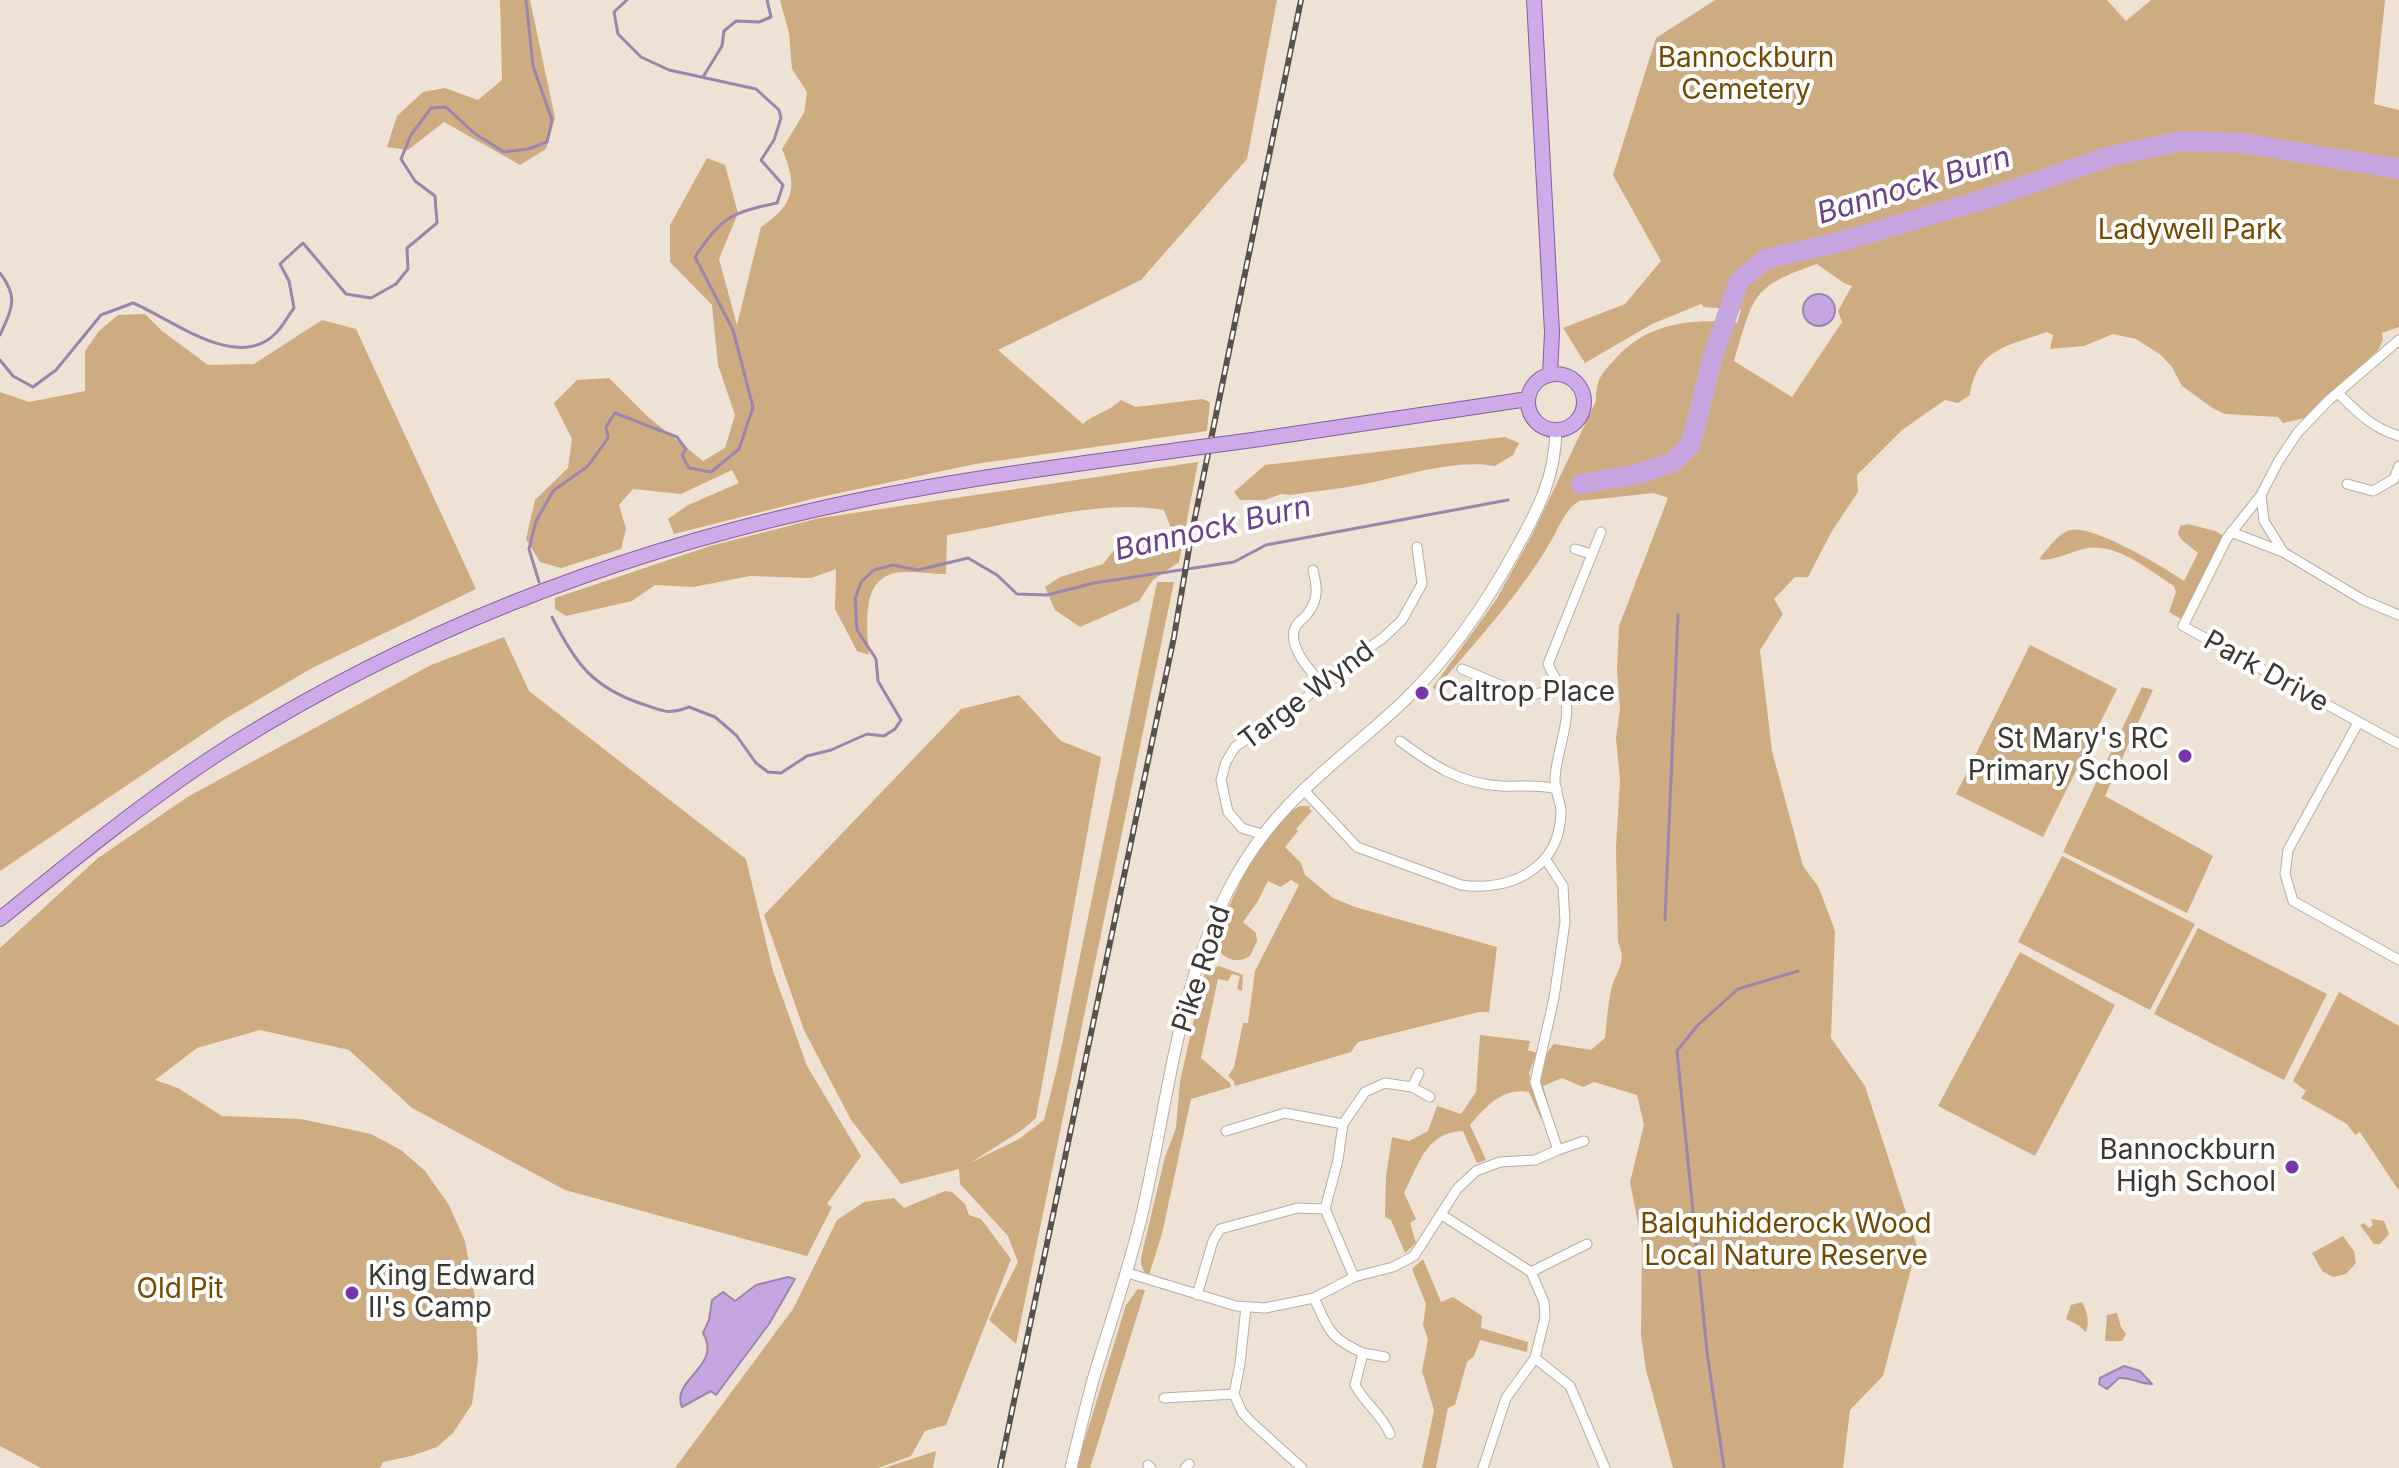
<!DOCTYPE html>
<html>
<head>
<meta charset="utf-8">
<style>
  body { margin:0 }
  canvas { display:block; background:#ede2d3 }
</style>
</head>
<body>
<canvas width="2399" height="1468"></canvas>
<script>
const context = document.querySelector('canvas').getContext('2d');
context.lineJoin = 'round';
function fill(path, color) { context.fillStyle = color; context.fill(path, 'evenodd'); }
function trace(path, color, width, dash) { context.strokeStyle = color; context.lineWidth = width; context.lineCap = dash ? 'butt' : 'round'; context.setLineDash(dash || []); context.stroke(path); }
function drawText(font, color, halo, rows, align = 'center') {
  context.font = font + ' Inter,sans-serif'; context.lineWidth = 8; context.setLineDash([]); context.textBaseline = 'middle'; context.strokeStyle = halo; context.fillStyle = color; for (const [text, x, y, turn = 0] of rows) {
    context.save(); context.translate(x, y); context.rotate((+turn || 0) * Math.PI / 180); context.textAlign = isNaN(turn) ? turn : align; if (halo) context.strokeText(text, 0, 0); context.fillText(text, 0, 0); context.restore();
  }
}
const green = new Path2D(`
  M500,0h30l25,118 -9,31 -26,16 -76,-43 -36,28 -21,-3 10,-31 26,-24 22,-4 33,12 24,-20z
  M780,0h497l-30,159 -106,121 -143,70 85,74c12,-11 26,-12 38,-24l15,7 66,-8 8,3 -3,29 -232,33 -159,34 -142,36 -6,-15 20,-14 51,-22 -7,-13 -51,24 -48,-5 -14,16 7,24 -5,20 -60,19 -21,-6 -14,-23 9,-39 33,-32 4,-29 -18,-36 23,-23 32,-2 39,39 55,44 22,-13 10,-33 -17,-50 -6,-60 -42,-43v-37l37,-67 18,7 13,48 -19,46 18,66 24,-98c34,-23 37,-41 21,-78l22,-36 3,-21 -15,-23 -3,-36z
  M1715,0h392l19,21 25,-21h234l-11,104 25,6v217l-17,6 1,7 -5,10 -73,68 -22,5 -5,-6 -53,-3 -11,-5 -32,-23 -10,-19 -11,-12 -25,-16 -23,-5 -29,12 -34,3 3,-14 -6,-3c-39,14 -70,16 -77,63l-12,8 -13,-3 -43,30 -45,45 1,17 -26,39 -24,46h-13l-21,22 9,15 -23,36 12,101 31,115 16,22 16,43 -4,107 34,48 52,160 -34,130 -33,34 -7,58h-170l-27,-98 -5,-35 1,-91 -12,-62 14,-57 -7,-30 -43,-13 -11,5 -21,-9 -19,8 8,27c-13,-21 -15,-50 3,-69l37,6 14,-12c2,-17 3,-36 7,-52 6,-17 15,-25 6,-44l-2,-95 4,-66 -4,-43 4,-29 -3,-40 2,-43 49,-128 -14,-5 -75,8c-14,9 -20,26 -28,40 -32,55 -75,100 -116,149l-2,-3 63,-87 37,-67 63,-132c0,-22 5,-27 20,-43 32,-35 76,-40 121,-35l4,-13 -37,-3 -3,-3 -49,20 -67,39 -22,-35 62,-24 36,-43 -48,-86 43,-137zM1817,264l27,19 8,3 -14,25 4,11 -50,75 -58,-36c20,-65 16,-74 83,-97z
  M145,314l17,17 46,34 46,-1 68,-44 34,9 120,260 -162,78 -89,52 -225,152v-479l29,10 56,-11v-40l14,-20 19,-16z
  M1505,437l14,6 -6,12 -18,11c-40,-7 -91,10 -130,18 -25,5 -50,7 -75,11l-9,-1 -16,6h-25l-6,-8 31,-27z
  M1198,462l-19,100 -26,18 -14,21 -59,26 -25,-17 -10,-23 15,-10 43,-13 15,-19 41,-3 13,-11 -8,-21c-63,-12 -153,15 -217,25l-1,39c-15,0 -36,-4 -51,-1 -36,8 -27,56 -26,82l-12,-4 -22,-42 1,-40 -25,9 -61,-2 -57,11 -38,-2 -23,16 -66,15 -11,-7v-11l155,-52 110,-28z
  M2188,524l27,7 9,5 -43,83 -12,-7 7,-20 -2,-6c-26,-16 -55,-42 -86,-38 -14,2 -38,15 -49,11 8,-9 20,-27 32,-29 22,-5 93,37 113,51l14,-28 -16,-13 -4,-6 2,-8z
  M1157,582h17l-158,762 -27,-24 29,-58 -10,-26 -48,-52 -1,-15 -58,15 -50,-64 -47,-90 -40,-115 197,-206 58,-14 42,46 40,16 -65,361 -14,12 -52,33 49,-24 25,-19 13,-52z
  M504,637l25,54 217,168 27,112 34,95 54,90 -34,48 5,3 -25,49 -242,-66 -153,-82 -63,-58 -89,-20 -63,18 -42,32 23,8 44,28 79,3 70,15 30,16 24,21 24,34 16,36 10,56 3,63 -6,44 -19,29 -16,14 -26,9 -28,6 -3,6h-339l-41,-22v-498l98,-90 91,-62 242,-131z
  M2030,645l87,44 -74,148 -87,-43z
  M2142,687l11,3 -48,106 108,60 -26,57 -124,-61z
  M1300,806h10l-1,3 3,2 -16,18 2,2 -13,16 16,16 4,12 28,23 22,9 142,40 -8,65h-10l-121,30 -7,10 -116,34 -1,-5 -6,-5 6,-9 9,-44h5l7,-52 44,-86 -8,-5 -10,7 -13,-6 -10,20 -15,21 13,11 1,8 -7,15c-16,10 -32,1 -35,-17 17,-39 46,-113 85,-133z
  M2062,856l133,68 -45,86 -132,-68z
  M2198,928l129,66 -43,86 -130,-66z
  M2020,952l95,53 -80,151 -97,-50z
  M1219,966l24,9 -1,16 -5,-2 3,-13 -8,-2 -4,7 -10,-2 -17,79 29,25 1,4 -40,12 -29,135 -13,41 -4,-1 -4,-10v-6l24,-101 11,-29 4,-47 24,-106 3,-4z
  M2339,992l60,34v165l-39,-59 -5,3 -8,-11 -46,-26 5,-7 -13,-10z
  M1480,1035l50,6 -2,9 9,3 -8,20 13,41 -1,5 -12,-27c-26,-5 -43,14 -59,33l16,35 -9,3 -14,-32c-37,1 -44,33 -59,62l12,26 -6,4 6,20 -11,10 -14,-33 -6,-3 1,-41 6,-39 17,4 19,-10 9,-25 24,8 15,-22z
  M945,1191l7,1 13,12 4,11 12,4 30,40 -65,166 -21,6 -14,25 -33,12h-203l118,-159 44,-89 27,-18 30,-4 10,10z
  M2371,1219l13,2 5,13 -9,10h-6l-14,-19 4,-2 5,5 4,-3z
  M2343,1236l11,15 2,12 -10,11 -13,3 -11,-6 -10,-18z
  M1423,1259l18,43 12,-5 29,19 -1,12 47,14 -1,10 -47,-12 -6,16 -7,6 -12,43 -7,3 -12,60h-14l12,-58 -12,-39 6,-32 -5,-14 3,-21 -14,-35z
  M1138,1289l7,1 -55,178h-14l50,-163z
  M2082,1302c5,10 8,19 4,30l-8,-7 -12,-6 5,-14z
  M2117,1313l4,14 5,7 -4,7h-17l2,-26z
  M936,1451l-3,17h-49z`);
const water = new Path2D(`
  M1803 310a16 16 0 1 1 32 0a16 16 0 1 1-32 0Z
  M788,1277l7,2 -26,45 -53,71 -5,-4 -29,16c-12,-28 41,-40 21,-74l6,-13 3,-20 11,-8 12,9 21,-16z
  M2124,1366l16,5 12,13c-13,0 -21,-7 -33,-6l-12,11 -8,-5 1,-6z`);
const stream = new Path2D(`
  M703,77l19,-31 2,-15 12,-10 23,1 12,-5 -4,-17
  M0,273c19,25 12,35 0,62
  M0,360l13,16 20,11 23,-17 45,-55 32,-12c39,16 104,70 143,30 7,-7 12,-17 18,-25l-5,-27 -9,-17 23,-21 43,51 25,4 25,-14 12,-15 -1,-21 30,-25 -2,-27 -20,-15 -14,-22 10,-24 20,-27 15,-1 28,26 30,19 24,-3 19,-7 5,-22 -19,-54 -7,-66
  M539,582l-10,-33 7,-28 17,-30 35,-25 20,-28 -2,-11 9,-14 62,24 9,12 -4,6 7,13 22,4 28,-23 14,-42 -20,-77 -38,-73c27,-40 35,-44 82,-54l6,-18 -22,-25 13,-20 7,-22 -2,-8 -23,-21 -87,-19 -28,-13 -23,-23 -4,-22 13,-12
  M552,617c23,46 40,70 90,87 22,7 25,11 47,3l26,10 21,18 20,28 12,9 13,1 26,-17 24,-6 36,-16 17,2 11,-7 6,-9 -23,-39 -2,-22 -19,-29 -2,-31 6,-17 13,-12 19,-5 25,5 50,-12 29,17 20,19 30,1 47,-12 140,-21 32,-17 242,-45
  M1665,920l13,-305
  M1724,1468l-17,-116 -30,-301 21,-26 40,-36 60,-18`);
const river = new Path2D(`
  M1581,484l57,-10 35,-12 18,-18 22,-88 26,-75 27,-22 70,-16 153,-45 122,-42 72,-15 58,2 158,26`);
const minor = new Path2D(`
  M2399,340l-70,60 -31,32 -20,30 -17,33 -34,43 -44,88 216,118
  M2338,393c19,19 34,35 61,43
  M2347,484l26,7 21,-12 5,-13
  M2261,495l3,26 18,29
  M2231,532l52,20 80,48 36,15
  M1575,549l16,5
  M1313,570c4,16 6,29 -5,43 -3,5 -11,9 -13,15 -8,18 16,44 27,56
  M1462,669l64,27 33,-7
  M2358,723l-70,127 -3,24 8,27 106,59
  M1400,741c31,23 60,43 101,45 19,1 36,-2 56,3
  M1303,789l54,58 104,38c50,7 99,-17 100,-73 0,-10 -6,-20 -6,-30 -1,-21 15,-59 11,-79 -2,-13 -13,-27 -18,-39l53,-132
  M1264,835l-22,-7 -14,-16 -7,-32 5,-18 9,-15 59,-39 43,-38 46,-32 19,-18 20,-36 -5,-37
  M1412,1087l7,-14
  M1226,1131l59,-18 58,11
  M1558,1150l26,-9
  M1442,1215l89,57 13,30 1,15 -10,41 -29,40 -23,70
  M1531,1272l56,-28
  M1128,1273l108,33 29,2 49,-10 40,-21 39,-10 21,-11 43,-67 19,-18 24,-9 35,-2 23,-10 -23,-68 19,-84 11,-76 -2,-36 -17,-26
  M1354,1277l-29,-68 13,-49 5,-36 22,-32 20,-9 27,4 18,10
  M1197,1295l16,-54 7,-12 78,-21 27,1
  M1314,1298c15,32 15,40 49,55l-8,32c10,19 26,28 35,49
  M1246,1307l-6,57 -6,30 8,18 8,9 52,47
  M1363,1353l22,4
  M1535,1358l35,28 35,82
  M1164,1398l70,-4
  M1148,1465l3,3
  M1185,1468l4,-4`);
const tertiary = new Path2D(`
  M1071,1468c7,-29 14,-59 22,-88 16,-54 35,-107 48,-162 30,-125 38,-264 114,-372 41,-59 100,-98 151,-147 45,-44 80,-95 110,-150 23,-41 39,-72 40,-119`);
const primary = new Path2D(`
  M1534,0l18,332 -2,43
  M1528 402a28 28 0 1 1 56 0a28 28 0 1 1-56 0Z
  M1253,440l275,-41
  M0,919c75,-61 151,-123 233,-175 178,-111 376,-188 581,-234 120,-28 243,-43 364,-60`);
const rail = new Path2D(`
  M1000,1468l174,-831 17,-100 110,-537`);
const primaryBridge = new Path2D(`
  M1178,450l75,-10`);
const markers = [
  [1422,693,8,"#7a35a9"],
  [2185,756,8,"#7a35a9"],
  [2292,1167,8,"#7a35a9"],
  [352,1293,8,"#7a35a9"]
];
const parkNames = [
  ["Bannockburn",1746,59],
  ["Cemetery",1746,91],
  ["Ladywell Park",2190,231],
  ["Balquhidderock Wood",1786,1225],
  ["Local Nature Reserve",1786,1257],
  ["Old Pit",180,1290]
];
const streetNames = [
  ["Park Drive",2266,672,29],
  ["Targe Wynd",1307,696,-37],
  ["Pike Road",1202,969,-72]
];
const poiNames = [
  ["Caltrop Place",1438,693],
  ["St Mary's RC",2169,740,"right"],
  ["Primary School",2169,772,"right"],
  ["Bannockburn",2276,1151,"right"],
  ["High School",2276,1183,"right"],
  ["King Edward",368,1277],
  ["II's Camp",368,1309]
];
const waterNames = [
  ["Bannock Burn",1914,186,-17],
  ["Bannock Burn",1213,529,-13]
];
fill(green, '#ceac81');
fill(water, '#c5a6e1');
trace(water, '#9c85ac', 2);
trace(stream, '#9c85ac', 3);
trace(river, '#c5a6e1', 20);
trace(minor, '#b8aea0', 11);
trace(tertiary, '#b8aea0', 13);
trace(primary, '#855da0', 16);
trace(minor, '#fff', 9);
trace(tertiary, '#fff', 11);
trace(primary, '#ceaae9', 14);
trace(rail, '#58524b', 6);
trace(rail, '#fff', 3, [9]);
trace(primaryBridge, '#855da0', 16, []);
trace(primaryBridge, '#ceaae9', 14);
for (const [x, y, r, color] of markers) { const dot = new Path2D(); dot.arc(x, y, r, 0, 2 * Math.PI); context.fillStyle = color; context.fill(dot); trace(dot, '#fff', 3); }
drawText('28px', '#724a00', '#fff', parkNames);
drawText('28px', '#3c3732', '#fff', streetNames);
drawText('28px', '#3c3732', '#fff', poiNames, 'left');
drawText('italic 30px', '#6a4289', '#fff', waterNames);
</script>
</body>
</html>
